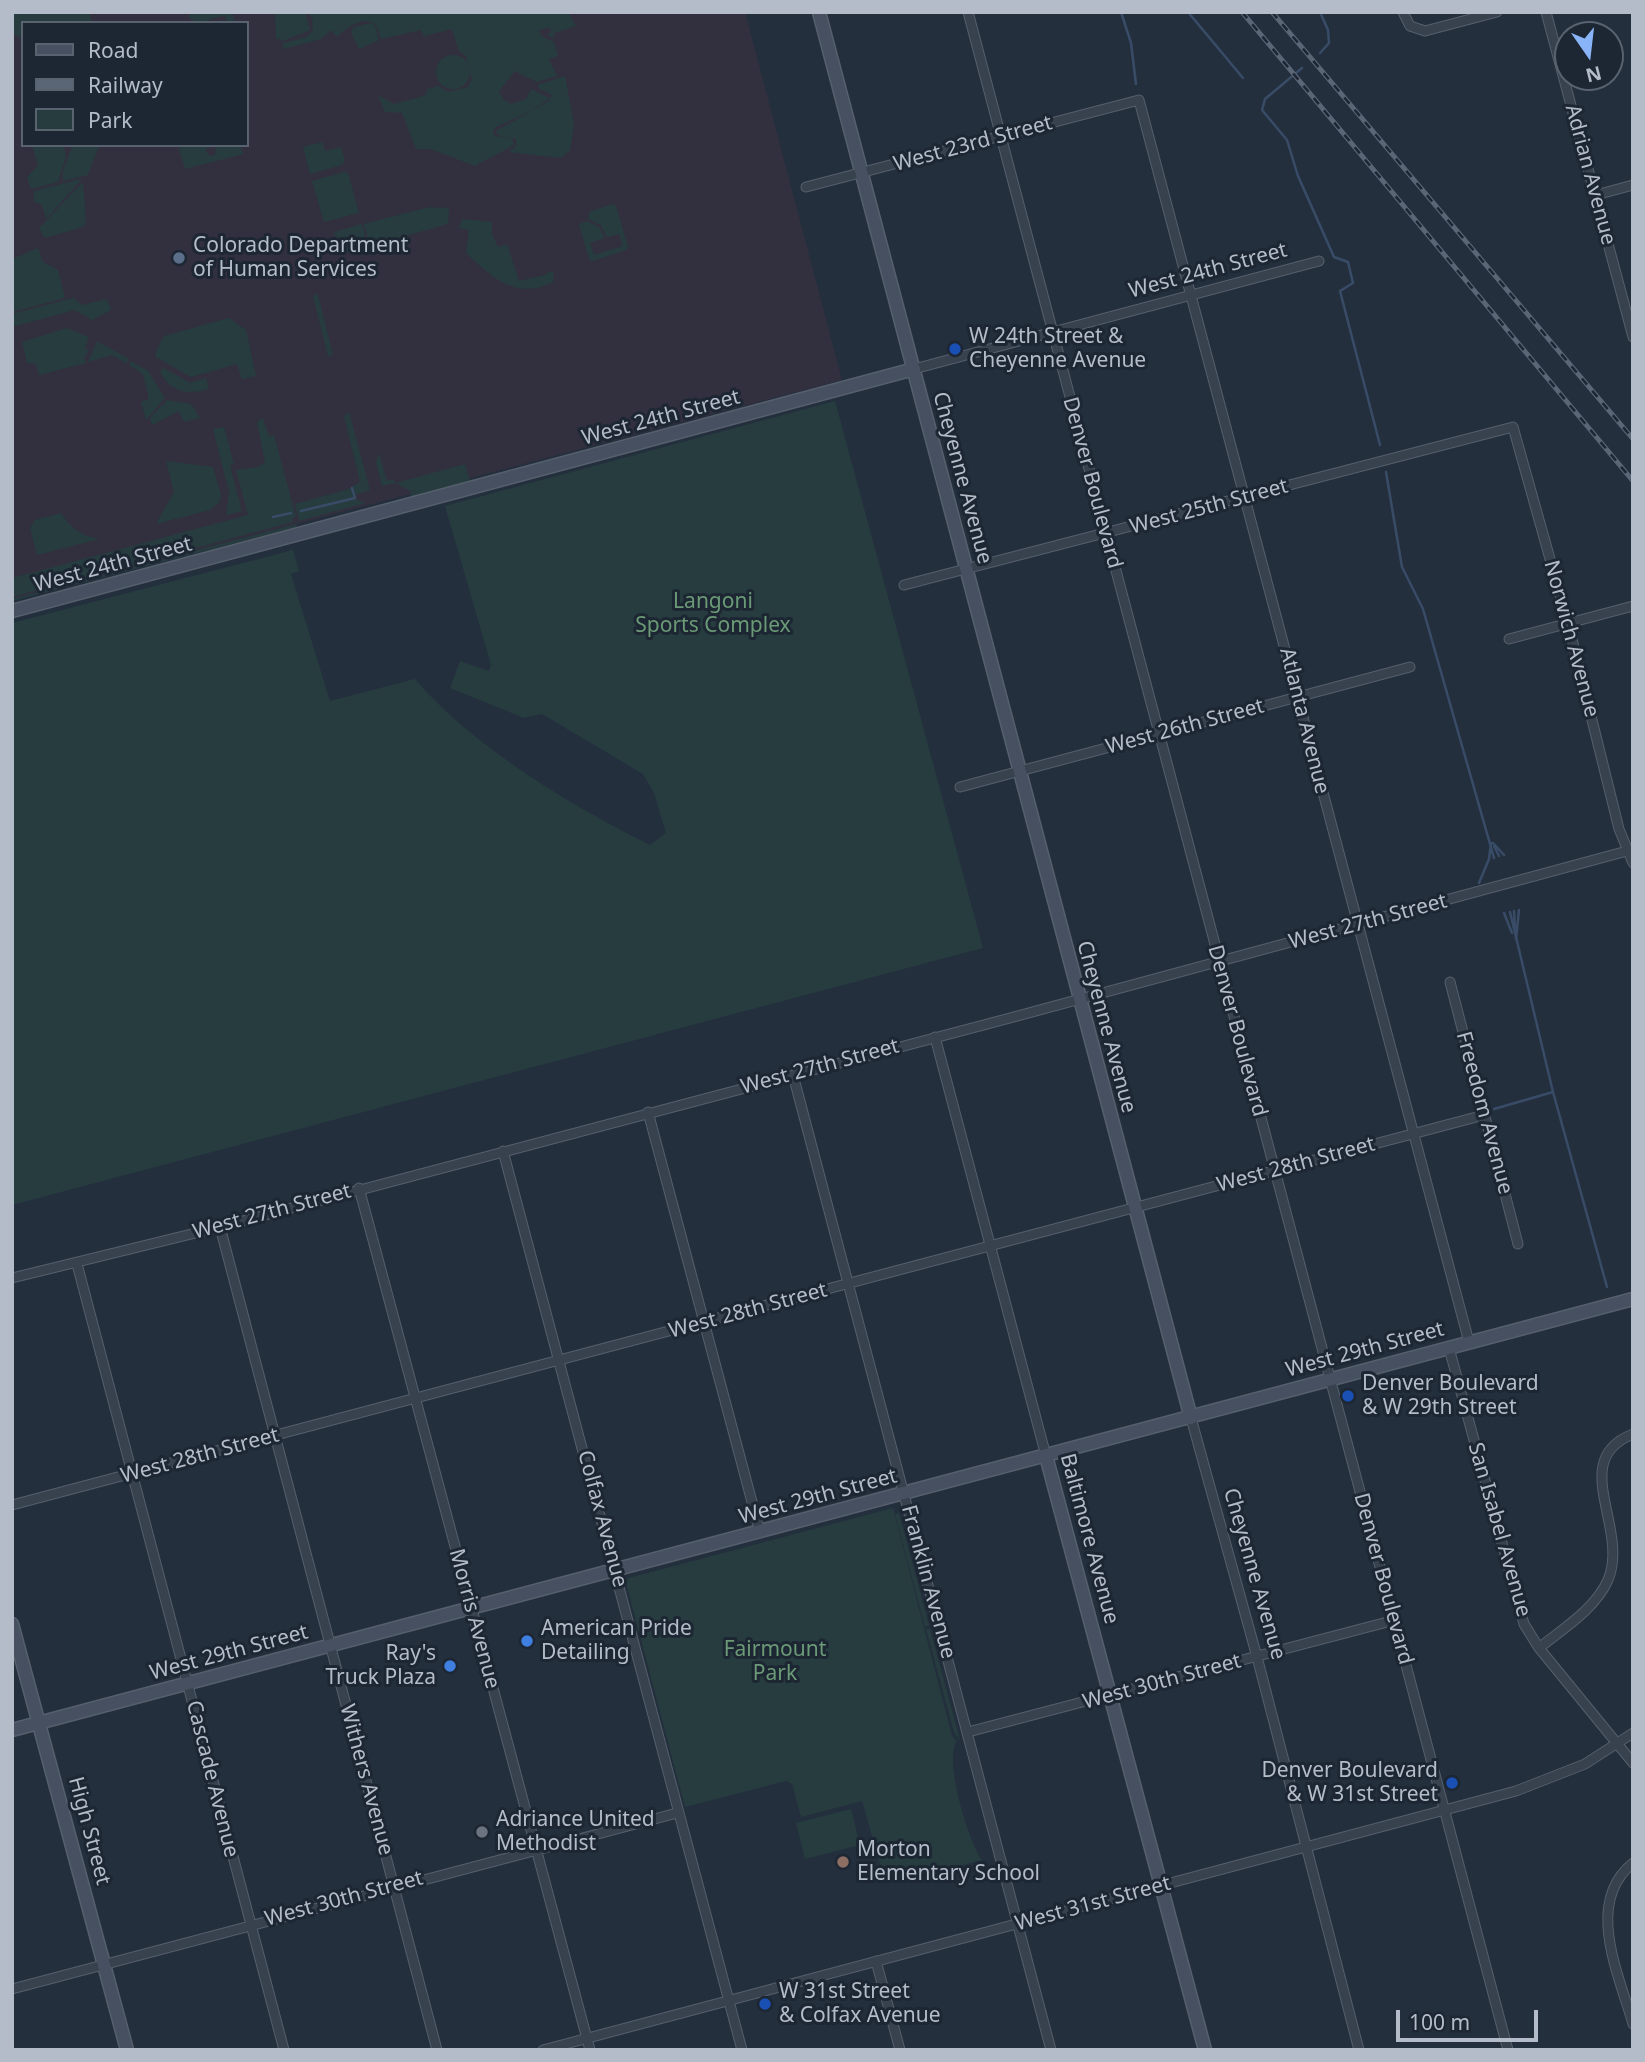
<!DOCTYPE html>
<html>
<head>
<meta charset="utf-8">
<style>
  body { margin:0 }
  #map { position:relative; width:1645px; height:2062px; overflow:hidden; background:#242f3e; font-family:"Noto Sans",sans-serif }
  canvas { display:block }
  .frame { position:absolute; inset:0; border:14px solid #b4bcc9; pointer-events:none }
  .legend { position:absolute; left:21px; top:21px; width:228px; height:126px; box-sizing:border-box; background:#1d2633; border:2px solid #59626f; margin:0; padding:9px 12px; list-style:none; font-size:21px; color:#b4bcc9 }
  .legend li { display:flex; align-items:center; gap:14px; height:35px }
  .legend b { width:35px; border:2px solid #59626f }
  .north { position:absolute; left:1554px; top:21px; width:70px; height:70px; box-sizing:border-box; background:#1d2633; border:2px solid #59626f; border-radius:50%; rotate:166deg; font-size:19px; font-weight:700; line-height:28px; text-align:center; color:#b4bcc9 }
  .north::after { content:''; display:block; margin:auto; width:24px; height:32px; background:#8ab4f8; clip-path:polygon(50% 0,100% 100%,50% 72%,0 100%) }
  .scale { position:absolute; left:1396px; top:2010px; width:142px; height:32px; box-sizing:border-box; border:4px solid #b4bcc9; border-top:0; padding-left:9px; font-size:21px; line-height:24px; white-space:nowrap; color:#b4bcc9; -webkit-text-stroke:5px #1d2633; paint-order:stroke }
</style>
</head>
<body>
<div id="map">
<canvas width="1645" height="2062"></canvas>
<div class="frame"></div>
<ul class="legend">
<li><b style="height:9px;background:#465061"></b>Road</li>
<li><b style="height:9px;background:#5a6575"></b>Railway</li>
<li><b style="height:19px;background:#263c3f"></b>Park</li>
</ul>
<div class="north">N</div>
<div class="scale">100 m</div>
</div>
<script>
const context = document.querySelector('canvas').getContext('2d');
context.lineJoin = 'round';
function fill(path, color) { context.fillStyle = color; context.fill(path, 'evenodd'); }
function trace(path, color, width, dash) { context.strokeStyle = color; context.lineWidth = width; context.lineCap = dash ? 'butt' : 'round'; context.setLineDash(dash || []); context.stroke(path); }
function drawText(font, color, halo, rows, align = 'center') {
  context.font = font + ' "Noto Sans",sans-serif'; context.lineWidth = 6; context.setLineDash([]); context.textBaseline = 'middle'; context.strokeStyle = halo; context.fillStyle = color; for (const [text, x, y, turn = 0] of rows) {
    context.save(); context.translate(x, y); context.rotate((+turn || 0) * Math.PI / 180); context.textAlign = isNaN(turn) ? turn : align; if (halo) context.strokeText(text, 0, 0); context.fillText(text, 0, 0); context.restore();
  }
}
const medical = new Path2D(`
  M12,12h733l97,368 -830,219zM23,23h224v122h-224z`);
const green = new Path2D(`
  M12,12h77l3,11h-69v16l-11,-6z
  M191,12h41l3,11h-8l-2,-8 -17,5v3h-11l-8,-6z
  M275,12h30l5,18 -27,11 -7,-3z
  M308,12h260l8,14 -22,7 -1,6 -6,-5 4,-1 -1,-6 -11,3 2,6 13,6 4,14 -9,3 8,17 -20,6 -22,-11 -16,20 4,8 8,5 15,-5 5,-10 19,9 -19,13 -35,16 -3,4 2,5 17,2 2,7 -39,21 -44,-17h-15l-14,-36 -17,-1 -7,-17 16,9 30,-8 4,-7 11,-3 9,6 20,-5 4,-8 -6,-23 -7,-5 -7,-22 -28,7 -3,-6 -40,9 -5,-15c-14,-8 -29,3 -39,13l-6,-7 -10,9 -37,10 -2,-4 2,-2 22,-6 7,-6 -1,-13z
  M371,23l4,2 4,15 -20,9 -8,-17 3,-5z
  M436 72a17 17 0 1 1 34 0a17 17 0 1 1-34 0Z
  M565,76l9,48 -4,27 -10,7 -51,-6 7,-6v-7l-18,-4 -2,-4 53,-30 3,-6 -14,-7v-3z
  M322,142l3,9 16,-4 4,14 -3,4 -32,9 -7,-27z
  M32,145h31l3,11 -8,26 -27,7 -4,-11 11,-13z
  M73,145h26l-11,30 -25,6v-10z
  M178,145h35l-8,5 5,6 5,-1 1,-10h24l3,9 -58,15z
  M344,172l4,1 11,40 -35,9 -12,-41z
  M81,179v1l-35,39 -4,-14 -8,-3v-11z
  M83,182l3,39 -3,6 -38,11 -6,-10z
  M612,204l4,2 12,41 -2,3 -33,11 -4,-2 -10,-35 8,-3 12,6 6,11 -15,5 4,12 29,-9 -4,-12 -12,3 -6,-12 -13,-6 1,-7z
  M429,207l20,1 -1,16 -78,22 -6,-22z
  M462,219l30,3v12l6,13 9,-3 12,37 27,-6 3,-4 5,2 -1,9c-37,19 -61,-5 -87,-29l3,-23 -10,-2z
  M362,224l6,22 -28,8 -6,-22z
  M38,248l5,14 15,8 7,28 -53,14v-53z
  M316,294l2,1 15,60 -5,1 -15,-60z
  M73,298l9,7 25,-6 4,11 -19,10 -17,-10 -63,17v-13z
  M229,318l17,12 10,46 -14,3 -5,-15 -46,13 -35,-20v-6l8,-15z
  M67,328l22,9 -4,11 4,2 -5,8 2,5 -47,12 -3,-11 -9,-1 -5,-21z
  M97,341l32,18 -3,4 -14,-8 -24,7z
  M131,361l17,10 17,27 -19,22 -5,-18 8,-3 -6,-25 -14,-9z
  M164,368l26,15 16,-5 3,11c-22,6 -37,4 -49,-17z
  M167,400l24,4 9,14 -16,4 -5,-11 -27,14 -2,-7z
  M835,401l148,547 -971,257v-582l281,-73 6,21 -8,3 39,127 85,-22c58,68 155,126 235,166l16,-12 -12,-40 -11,-19 -101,-60 -18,4 -74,-30 10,-27 29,10 2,-6 -46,-159z
  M349,412l21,78 -15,5 1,4 9,4 -66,18 -4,-17 54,-15 11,-7 -16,-66z
  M263,418l6,18 5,-1 22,82 -4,1 1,4 -281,75v-19l236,-63 -12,-45 22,-3 7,-4 -8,-41z
  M224,427l10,37 -4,1 12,46 -16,4 3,-23 -16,-63z
  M379,453l8,28 6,-2 3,4 69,-19 5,17 -59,16 -1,-4 6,-3 -6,1 -14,-8 -14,3 -6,-24z
  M166,461l47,6 8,28 -2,8 -9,7 -54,14 18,-32z
  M61,513c9,14 20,23 38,26l-62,16 -7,-27 5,-8z
  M296,524l1,3 -285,74v-2z
  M893,1508l59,228 5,5c-14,19 12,101 25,119l-81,22h-13l-3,-13 -5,-5 -18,-63 -61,16 -9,-33 -6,-3 -101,26 -60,-228z
  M899,1513l30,112 -4,2 -30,-113z
  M926,1629h4l30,111 -6,-8z
  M851,1809l9,36 -55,14 -9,-36z`);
const stream = new Path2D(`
  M1121,12l10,31 5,41
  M1188,12l55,66
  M1320,53l9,-10 -1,-13 -8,-18
  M1302,68l-37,31 -3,11 25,30 11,36 36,81 14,5 5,21 -13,8 40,154
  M1386,472l16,95 21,42 71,249
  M301,511l54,-13 -3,-10
  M273,517l18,-4
  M1493,843l11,12
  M1494,846l5,10
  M1479,883l10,-24 2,-16
  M1514,911l1,21
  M1510,912l43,180 54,195
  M1504,913l8,20
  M1516,939l3,-29
  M1494,1109l59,-17`);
const street = new Path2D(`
  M968,12l540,2038
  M1403,12l7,14 15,5 72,-19
  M1546,12l87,325
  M806,187l333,-87 330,1242
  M1596,195l37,-10
  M914,369l405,-108
  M904,585l609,-158 55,196 51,206 14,34
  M1509,639l124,-33
  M960,787l450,-120
  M1450,982l68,262
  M935,1037l111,419
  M793,1075l258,975
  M648,1112l112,420
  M503,1151l239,899
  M359,1188l231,862
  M220,1227l217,823
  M77,1264l207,786
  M12,1278l208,-51 790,-209 617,-167
  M1449,1348l75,276 15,24 94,115
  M1191,1418l66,239 102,393
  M12,1505l1472,-390
  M1539,1648c25,-20 56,-39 69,-68 22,-52 -41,-120 25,-146
  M968,1732l427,-112
  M1633,1863c-49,39 -14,112 0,161
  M876,1961l24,89
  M12,1989l665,-176
  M543,2050l973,-259 69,-27 48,-31`);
const secondary = new Path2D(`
  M819,12l372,1406
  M12,611l902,-242
  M1046,1456l159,594
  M12,1624l115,426
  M12,1730l1621,-431`);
const rail = new Path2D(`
  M1242,12l391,469
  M1272,12l361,427`);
const markers = [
  [179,258,7,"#5c6f8a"],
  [955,349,7,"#1a4fb4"],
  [1348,1396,7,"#1a4fb4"],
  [527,1641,7,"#3f7fe0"],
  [450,1666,7,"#3f7fe0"],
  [1452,1783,7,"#1a4fb4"],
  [482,1832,7,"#6b7280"],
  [843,1862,7,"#8d6e63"],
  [765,2004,7,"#1a4fb4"]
];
const streetNames = [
  ["West 23rd Street",973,144,-15],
  ["Adrian Avenue",1590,175,75],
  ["West 24th Street",1208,271,-15],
  ["West 24th Street",661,418,-15],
  ["Cheyenne Avenue",962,478,75],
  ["Denver Boulevard",1092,483,75],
  ["West 25th Street",1209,507,-15],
  ["West 24th Street",113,565,-15],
  ["Norwich Avenue",1571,639,75],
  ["Atlanta Avenue",1304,721,76],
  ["West 26th Street",1185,727,-15],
  ["West 27th Street",1368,922,-15],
  ["Cheyenne Avenue",1106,1027,75],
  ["Denver Boulevard",1237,1031,75],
  ["West 27th Street",820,1067,-15],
  ["Freedom Avenue",1484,1113,75],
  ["West 28th Street",1296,1165,-15],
  ["West 27th Street",272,1212,-15],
  ["West 28th Street",748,1311,-15],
  ["West 29th Street",1365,1350,-15],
  ["West 28th Street",200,1456,-15],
  ["West 29th Street",818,1497,-15],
  ["Colfax Avenue",602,1519,75],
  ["San Isabel Avenue",1499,1530,74],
  ["Baltimore Avenue",1089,1539,75],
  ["Cheyenne Avenue",1254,1574,74],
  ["Denver Boulevard",1383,1579,75],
  ["Franklin Avenue",928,1582,75],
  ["Morris Avenue",474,1619,75],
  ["West 29th Street",229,1653,-15],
  ["West 30th Street",1162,1682,-15],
  ["Cascade Avenue",212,1779,76],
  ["Withers Avenue",366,1780,75],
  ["High Street",89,1831,75],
  ["West 30th Street",344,1899,-15],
  ["West 31st Street",1093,1904,-15]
];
const poiNames = [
  ["Colorado Department",193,246],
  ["of Human Services",193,270],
  ["W 24th Street &",969,337],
  ["Cheyenne Avenue",969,361],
  ["Denver Boulevard",1362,1384],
  ["& W 29th Street",1362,1408],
  ["American Pride",541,1629],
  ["Detailing",541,1653],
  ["Ray's",436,1654,"right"],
  ["Truck Plaza",436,1678,"right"],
  ["Denver Boulevard",1438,1771,"right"],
  ["& W 31st Street",1438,1795,"right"],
  ["Adriance United",496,1820],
  ["Methodist",496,1844],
  ["Morton",857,1850],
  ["Elementary School",857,1874],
  ["W 31st Street",779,1992],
  ["& Colfax Avenue",779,2016]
];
const parkNames = [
  ["Langoni",713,602],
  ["Sports Complex",713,626],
  ["Fairmount",775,1650],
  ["Park",775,1674]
];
fill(medical, '#32303f');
fill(green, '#263c3f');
trace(stream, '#394c67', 2.5);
trace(street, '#565f6c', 11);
trace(secondary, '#565f6c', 15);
trace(street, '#38414e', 9);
trace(secondary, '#465061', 12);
trace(rail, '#5a6575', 5);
trace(rail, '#1d2633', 2.5, [8]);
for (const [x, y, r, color] of markers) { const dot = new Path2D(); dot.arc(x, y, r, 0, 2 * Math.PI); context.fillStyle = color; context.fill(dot); trace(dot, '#1d2633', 2.5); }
drawText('21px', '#b4bcc9', '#1d2633', streetNames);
drawText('21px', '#b4bcc9', '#1d2633', poiNames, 'left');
drawText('21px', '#6b9a76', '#1d2633', parkNames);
</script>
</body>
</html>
